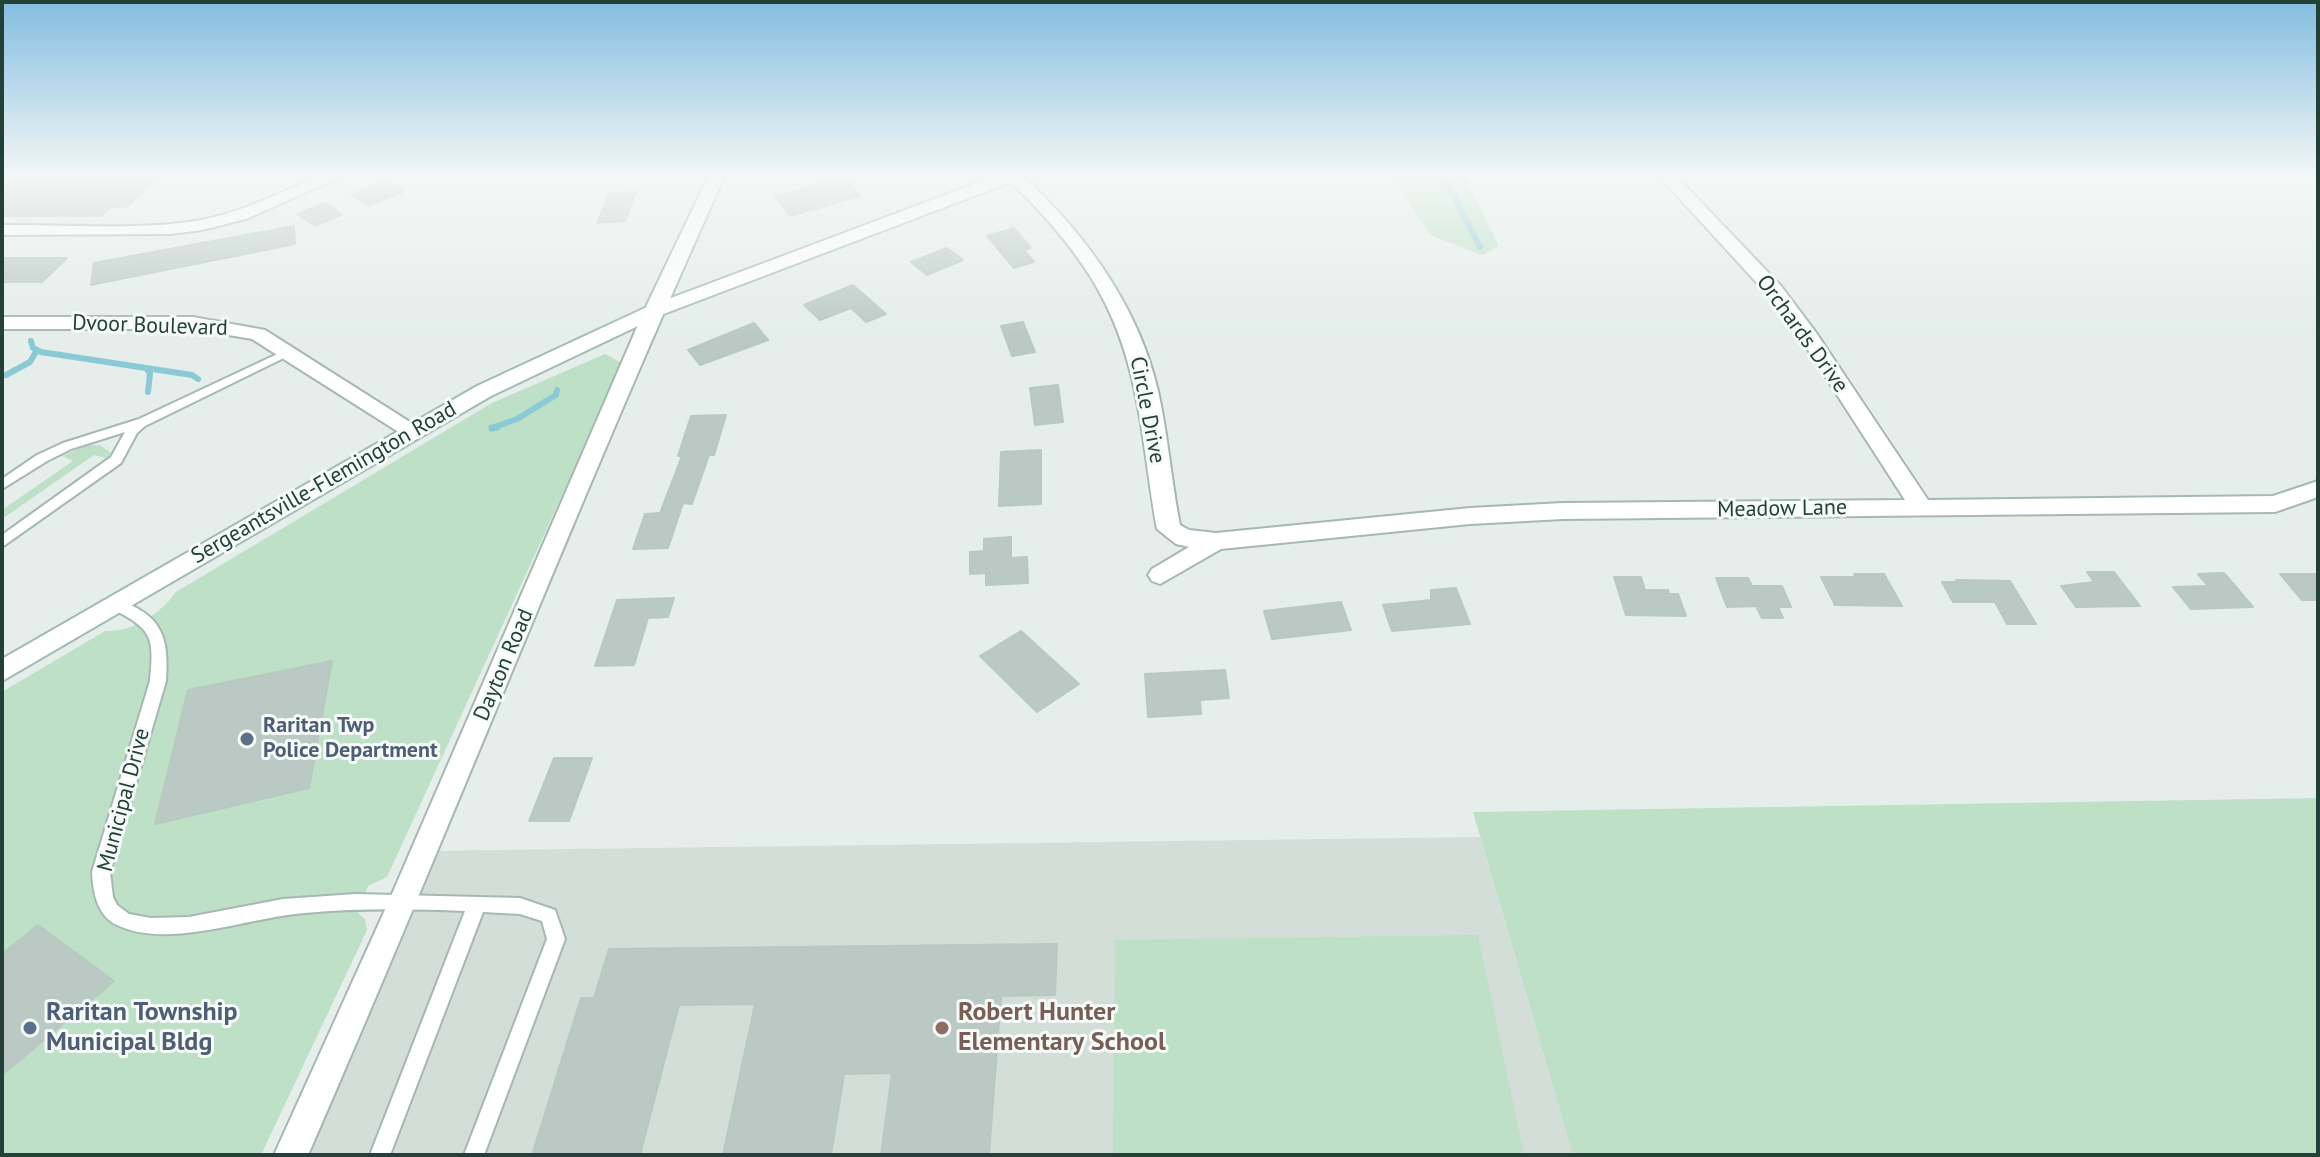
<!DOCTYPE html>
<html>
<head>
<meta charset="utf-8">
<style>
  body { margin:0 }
  #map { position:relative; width:2320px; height:1157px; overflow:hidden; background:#e5eeea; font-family:"PT Sans",sans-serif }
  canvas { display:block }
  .frame { position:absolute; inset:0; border:4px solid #234139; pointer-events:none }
</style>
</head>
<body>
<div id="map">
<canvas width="2320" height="1157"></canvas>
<div class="frame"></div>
</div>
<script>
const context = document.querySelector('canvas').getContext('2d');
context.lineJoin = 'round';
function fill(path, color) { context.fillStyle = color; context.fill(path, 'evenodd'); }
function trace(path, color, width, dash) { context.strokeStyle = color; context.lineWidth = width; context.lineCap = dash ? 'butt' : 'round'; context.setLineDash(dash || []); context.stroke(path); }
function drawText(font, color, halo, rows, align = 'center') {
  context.font = font + ' "PT Sans",sans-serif'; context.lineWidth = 6; context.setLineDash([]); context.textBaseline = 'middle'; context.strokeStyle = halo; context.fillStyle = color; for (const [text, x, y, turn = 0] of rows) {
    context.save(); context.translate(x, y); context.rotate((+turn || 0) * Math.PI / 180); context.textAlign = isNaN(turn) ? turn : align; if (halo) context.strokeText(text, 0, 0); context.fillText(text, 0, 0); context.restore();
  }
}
const built = new Path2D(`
  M1480,837l93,318h-1282l134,-304z`);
const green = new Path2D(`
  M1390,175h74l35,71 -17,9 -52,-20z
  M605,354l17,9 -7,17 -228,497 -19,9 -10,27 7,6 2,11 -106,225h-259v-463l103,-61c28,1 54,-16 71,-39l316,-189z
  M88,445h12l11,8 -5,5 -12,-3 -92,64v-9l71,-49 -11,-5z
  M2318,798v357h-745l-100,-343z
  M1478,935l46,220h-411l2,-215z`);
const streamFar1 = new Path2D(`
  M1443,175l37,72
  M31,341l2,7 8,4 151,23 6,4
  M147,369l3,5 -2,18
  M6,375l24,-13 7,-12
  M492,428l25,-9 39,-24 1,-5`);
const stream = new Path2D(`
  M492,428l5,-1`);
const building = new Path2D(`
  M8,175h154l-36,32h-16l-9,9h-99v-34z
  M844,177l16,19 -70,20 -15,-19z
  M386,180l19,11 -36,15 -18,-11z
  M636,192l-11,29 -28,2 13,-30z
  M325,203l17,11 -27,12 -18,-12z
  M294,226l1,18 -204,41 3,-22z
  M1014,228l17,20 -7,2 10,12 -20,6 -27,-32z
  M947,248l16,12 -36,15 -16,-13z
  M2,258h65l-25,24h-40z
  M853,285l33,29 -20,8 -15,-14 -31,12 -16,-15z
  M1023,322l12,30 -23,4 -11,-30z
  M754,323l14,17 -68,25 -12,-15z
  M1058,385l5,37 -28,3 -5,-37z
  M726,415l-12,40h-5l-17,49 -9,-1 -15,45 -35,1 12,-35 15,-1 22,-57h-4l13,-40z
  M1041,450v54l-42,2 2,-54z
  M1011,537v21l16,-1 1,26 -42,2v-12l-16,1v-22l14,-1v-12z
  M2087,572h27l26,34 -64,1 -15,-21 33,-4z
  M2224,573l29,34 -62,2 -18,-22 35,-1 -10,-12z
  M1854,574h30l18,32 -67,-1 -14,-28h35z
  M2280,574h38v26h-16z
  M1614,577h27l4,13h23l1,4h9l8,22 -60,-1z
  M1716,578h32l4,8h30l9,21h-13l5,11h-21l-6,-12 -29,1z
  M1956,580l54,1 26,43h-29l-12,-22h-42l-11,-20h15z
  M1456,588l14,36 -78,7 -9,-26 48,-5v-10z
  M674,598l-6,19 -20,1 -14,47 -39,1 22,-66z
  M1341,602l10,28 -79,9 -8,-28z
  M1021,631l58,53 -42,28 -57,-56z
  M332,661l-23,127 -154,36 33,-134z
  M1225,670l4,28 -29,2 1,14 -53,3 -3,-43z
  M554,758h38l-23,63h-40z
  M38,925l76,56 -112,94v-121z
  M1057,944l-2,51 -54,1 -12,159h-108l11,-82 -48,1 -13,81h-108l32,-151 -76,1 -39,150h-108l49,-157h13l15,-49z`);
const lane = new Path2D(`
  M288,349l4,1v4l-147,72 -8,7 -16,30 -119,84v-12l109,-78 14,-25 -54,17 -24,12 -45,28v-10l35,-24 26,-12 76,-24z
  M116,599c46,16 53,37 50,82l-56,191 3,25 4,8 12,9 22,4 38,-1 94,-18 73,-5 164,4 35,12 10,29 -81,216h-20l83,-216 -5,-18 -22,-7 -37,-2 -93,243h-20l95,-244c-53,-2 -107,-3 -160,2 -56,4 -137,37 -188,12 -20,-9 -24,-33 -25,-53l58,-191c5,-46 1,-52 -39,-73l-2,-4z`);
const street = new Path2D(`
  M323,175h22l-99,44 -44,11 -31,4 -169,1v-10c62,-1 139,6 199,-5 42,-8 82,-29 122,-45z
  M709,175h16c-146,323 -275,655 -417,980h-34l115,-254 255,-590z
  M1005,175h17c63,59 116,130 136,216 10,44 13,89 22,134l9,5 27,3 254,-25 93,-5 342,-3 -106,-164 -32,-42 -109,-119h17l106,111 36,48 111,166 345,-4 45,-15v16l-43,15 -712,7 -93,5 -249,25 -61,35 -8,-3 -4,-6 4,-6 37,-22 -13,-3 -19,-15c-17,-95 -16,-178 -73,-262 -16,-24 -34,-45 -54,-66 -8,-9 -19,-17 -25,-26z
  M2,317h191l72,13 159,101 -3,5h-16l-153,-97 -59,-10h-191z`);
const secondary = new Path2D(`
  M998,175h23l-2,4 -358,136 -170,81 -489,285v-22l475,-273 170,-79z`);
const markers = [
  [247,739,8,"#5c6f8a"],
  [30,1028,8,"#5c6f8a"],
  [942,1028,8,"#8d6e63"]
];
const streetNames = [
  ["Dvoor Boulevard",150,326,2],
  ["Orchards Drive",1802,334,54],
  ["Circle Drive",1147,410,79],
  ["Sergeantsville-Flemington Road",324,483,-30],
  ["Meadow Lane",1782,509,-1],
  ["Dayton Road",504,665,-67],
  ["Municipal Drive",124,800,-75]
];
const serviceNames = [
  ["Raritan Twp",263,726],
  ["Police Department",263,751]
];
const nearServicenames = [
  ["Raritan Township",46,1013],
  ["Municipal Bldg",46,1043]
];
const nearEducationnames = [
  ["Robert Hunter",958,1013],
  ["Elementary School",958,1043]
];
fill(built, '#d3ded9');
fill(green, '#bde0c6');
trace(streamFar1, '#8bcad5', 6);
trace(stream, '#8bcad5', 7);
fill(building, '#bac9c3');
trace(building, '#b7c9c1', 2);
trace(lane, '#a7b7b1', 4);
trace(street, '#a7b7b1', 4);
trace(secondary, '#a2bbb2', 4);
fill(lane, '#fff');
fill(street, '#fff');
fill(secondary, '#fff');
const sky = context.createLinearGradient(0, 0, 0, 337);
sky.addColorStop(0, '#83bde0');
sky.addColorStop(0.52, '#f3f7f6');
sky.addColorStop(1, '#f3f7f600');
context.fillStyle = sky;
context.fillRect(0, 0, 2320, 337);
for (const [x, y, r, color] of markers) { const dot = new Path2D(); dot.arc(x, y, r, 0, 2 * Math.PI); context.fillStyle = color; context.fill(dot); trace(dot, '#f6faf8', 3); }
drawText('22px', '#234139', '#f6faf8', streetNames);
drawText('bold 22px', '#4e5e75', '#f6faf8', serviceNames, 'left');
drawText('bold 26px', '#4e5e75', '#f6faf8', nearServicenames, 'left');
drawText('bold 26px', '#785e54', '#f6faf8', nearEducationnames, 'left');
</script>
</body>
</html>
